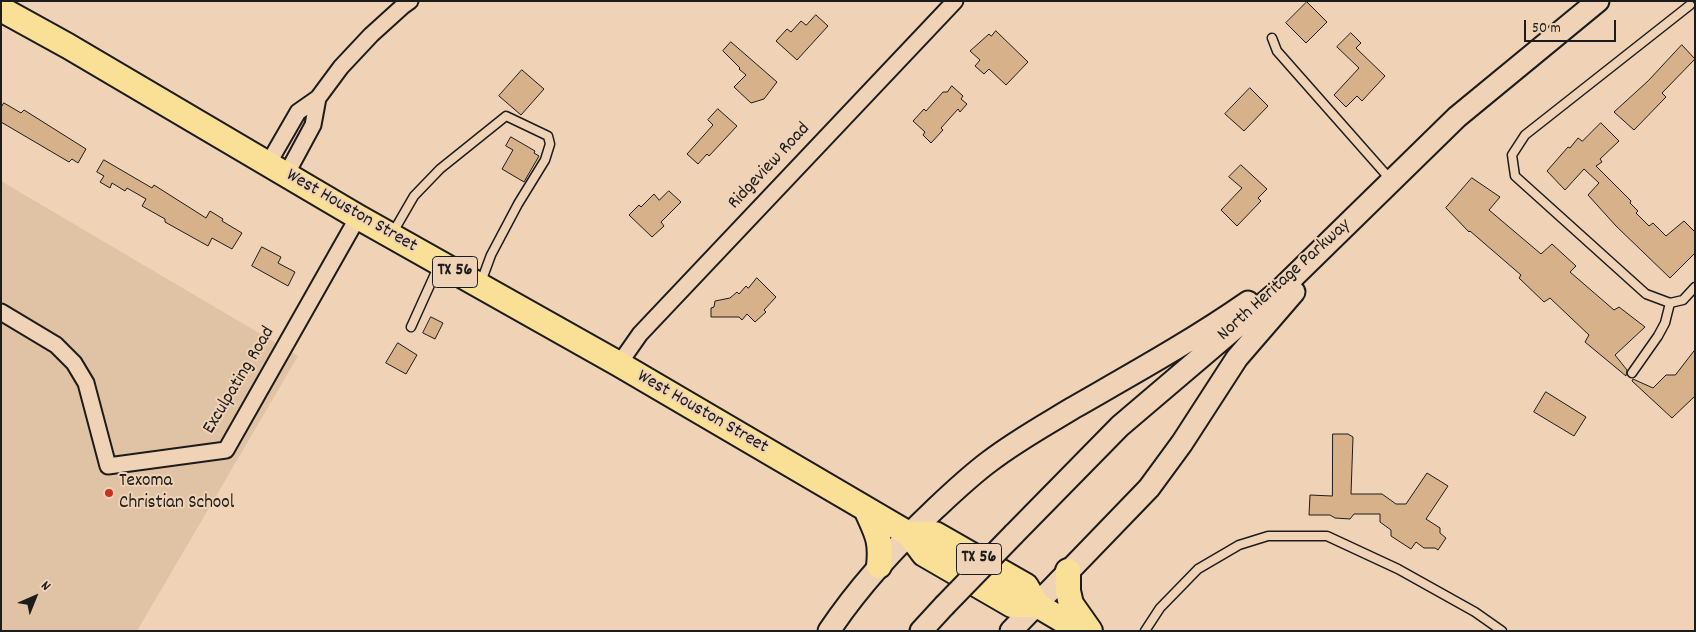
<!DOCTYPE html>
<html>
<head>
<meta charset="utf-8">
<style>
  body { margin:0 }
  #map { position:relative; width:1696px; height:632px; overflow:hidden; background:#f0d3b7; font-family:Dekko,sans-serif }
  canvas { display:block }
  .frame { position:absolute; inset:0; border:2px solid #1c1c1c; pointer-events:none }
  .north { position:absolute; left:10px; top:572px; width:50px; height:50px; -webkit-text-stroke:4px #f0d3b7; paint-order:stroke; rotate:44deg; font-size:14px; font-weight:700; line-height:20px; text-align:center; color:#1c1c1c }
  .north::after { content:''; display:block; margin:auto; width:18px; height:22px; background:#1c1c1c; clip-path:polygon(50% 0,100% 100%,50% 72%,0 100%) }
  .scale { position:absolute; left:1524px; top:20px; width:92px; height:22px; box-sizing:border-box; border:2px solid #1c1c1c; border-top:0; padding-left:6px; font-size:15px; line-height:18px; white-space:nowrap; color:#1c1c1c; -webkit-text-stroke:4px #f0d3b7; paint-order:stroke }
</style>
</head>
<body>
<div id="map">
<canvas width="1696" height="632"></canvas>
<div class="frame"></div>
<div class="north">N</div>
<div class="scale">50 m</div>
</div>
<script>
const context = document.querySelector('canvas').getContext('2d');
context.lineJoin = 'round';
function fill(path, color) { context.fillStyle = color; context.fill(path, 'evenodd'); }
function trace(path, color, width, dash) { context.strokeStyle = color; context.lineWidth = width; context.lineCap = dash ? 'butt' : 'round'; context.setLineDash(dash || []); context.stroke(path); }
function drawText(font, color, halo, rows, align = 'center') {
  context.font = font + ' Dekko,sans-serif'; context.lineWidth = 4; context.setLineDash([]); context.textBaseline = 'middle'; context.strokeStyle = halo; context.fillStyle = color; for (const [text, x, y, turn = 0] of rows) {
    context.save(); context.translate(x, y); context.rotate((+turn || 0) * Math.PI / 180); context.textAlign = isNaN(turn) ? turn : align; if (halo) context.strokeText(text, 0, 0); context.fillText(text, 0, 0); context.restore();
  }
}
const built = new Path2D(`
  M1,181l297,175 -161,275h-136z`);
const building = new Path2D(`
  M1307,2l20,20 -21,21 -20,-20z
  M816,15l12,11 -31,34 -21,-19 11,-12 4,3 10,-11 5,4z
  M996,31l32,31 -22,23 -17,-16 -5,5 -9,-8 5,-6 -10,-9 19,-17 2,2z
  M1351,33l10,10 -5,5 29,28 -23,25 -5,-5 -11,11 -12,-12 25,-27 -22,-21z
  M731,42l46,40 -13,17 -13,4 -17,-16 12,-12 -7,-6 1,-1 -17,-17z
  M1682,45l13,14 -33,34 4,4 -32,33 -20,-18 34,-31z
  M522,70l22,19 -23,26 -22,-19z
  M952,86l11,10 -2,3 6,5 -7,8 -2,-3 -17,19 2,2 -12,13 -8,-8 2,-3 -12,-11 11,-12 2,2 17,-19h4z
  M1250,88l18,18 -24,25 -19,-17z
  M4,103l17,10 3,-3 62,39 -8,14 -6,-4 -3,3 -68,-40v-14z
  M718,109l19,17 -28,30 -2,-2 -9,10 -11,-10 26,-29 -5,-5z
  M1601,123l18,18 -19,18 2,3 -6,4 35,35 -1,2 8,8 -2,2 13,13 4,-3 13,13 18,-15 11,11v21l-25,25 -54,-52 -28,-31 11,-12 -15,-14 -19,21 -18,-19 21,-24 2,1 8,-10 4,3z
  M511,137l24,14 -1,2 5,3 -15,26 -22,-13 11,-19 -7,-4z
  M104,160l48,28 2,-3 52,33 4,-7 13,8 -1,2 20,12 -10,16 -20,-11 -4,8 -43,-24v-3l-23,-13 4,-7 -19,-11 -2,3 -13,-8 -2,5 -10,-6 4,-6 -7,-4z
  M1241,165l26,24 -9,9 3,3 -24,25 -16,-16 21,-22 -13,-11z
  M1472,178l28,19 -11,13 52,44 11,-10 24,22 -6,6 44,38 5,-3 26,20 -30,28 12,15 -1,6 -41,-34 4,-7 -39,-37 -6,4 -25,-24 2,-3 -51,-44 -1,1 -23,-24z
  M669,191l12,11 -20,20 3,4 -12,11 -23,-22 10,-10 2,2 13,-13 5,6z
  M262,247l19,10 -3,6 17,9 -7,14 -36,-20z
  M757,278l19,19 -12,13 2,2 -11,10 -8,-8 -5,6 -3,-3h-28v-9l3,-1 1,-6 15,-3 7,-6 2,2 7,-8 2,2z
  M431,317l12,6 -8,16 -12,-6z
  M398,343l19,12 -11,19 -20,-11z
  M1695,350v46l-23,22 -40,-37 1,-2 20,9 13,-13h9z
  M1546,392l40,25 -12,19 -40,-24z
  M1333,434h15l5,3 -2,57h31l14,10h10l21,-31 21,13 -22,33 14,9v5l6,5 -8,12 -3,-2h-11l-8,-6 -5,7 -20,-13v-6l-11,-8v-8h-26l-4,5 -15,-1 -5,-3h-21l1,-20 22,1z`);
const service = new Path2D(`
  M1690,5l-165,130 -13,20 3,21 131,118 24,9 13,-3 12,-13
  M1272,38l5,13 113,128
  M392,234l22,-38 26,-27 66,-53 42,20 2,8 -5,16 -27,44 -27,51 -10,27
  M411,327l28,-62
  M1632,373l26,-37 7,-13 5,-20
  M1145,631l15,-23 38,-39 41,-24 29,-9h59l71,33 77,43 27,19`);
const minor = new Path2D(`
  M268,164l30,-52 20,-14 23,-31 30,-32 32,-29 7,-5
  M286,175l27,-50 5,-27
  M1,312l55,33 18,18 12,20 22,83 118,-16 132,-233
  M619,364l21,-30 315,-333`);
const secondary = new Path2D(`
  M1014,534l106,-108 161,-137 176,-172 141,-116
  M829,631c30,-45 67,-85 107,-123 17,-16 35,-33 54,-47 26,-20 55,-36 83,-53 59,-34 119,-67 175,-106
  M921,631l23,-25
  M1011,631l138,-143 33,-45 55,-85 57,-66`);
const primary = new Path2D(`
  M1,9l67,37 290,171 261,147 290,170 15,20 88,51h25l44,26
  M866,509c10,23 16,30 13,57
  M909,534h26l91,52 11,19
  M1068,571v20l3,13 19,27`);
const secondaryBridge = new Path2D(`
  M944,606l70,-72`);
const markers = [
  [109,493,5,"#c8321e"]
];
const shields = [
  [455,272,45],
  [979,559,45]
];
const shieldNames = [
  ["TX 56",455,272],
  ["TX 56",979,559]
];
const streetNames = [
  ["Ridgeview Road",770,167,-47],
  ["West Houston Street",351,212,30],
  ["North Heritage Parkway",1285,281,-42],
  ["Exculpating Road",240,381,-59],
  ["West Houston Street",702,413,30]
];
const poiNames = [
  ["Texoma",119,482],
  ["Christian School",119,504]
];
fill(built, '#e0c2a4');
fill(building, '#d7b18a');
trace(building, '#1c1c1c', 1);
trace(service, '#1c1c1c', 11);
trace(minor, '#1c1c1c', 19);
trace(secondary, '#1c1c1c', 25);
trace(primary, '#1c1c1c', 28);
trace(service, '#f0d3b7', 8);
trace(minor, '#f0d3b7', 15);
trace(secondary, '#f0d3b7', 21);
trace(primary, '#fadf96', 24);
trace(secondaryBridge, '#1c1c1c', 25, []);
trace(secondaryBridge, '#f0d3b7', 21);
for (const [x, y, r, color] of markers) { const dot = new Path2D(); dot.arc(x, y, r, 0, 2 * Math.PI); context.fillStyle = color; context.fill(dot); trace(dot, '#f0d3b7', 2); }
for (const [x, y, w] of shields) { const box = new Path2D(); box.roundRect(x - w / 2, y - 15.5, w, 31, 4); context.fillStyle = '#f0d3b7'; context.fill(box); trace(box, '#1c1c1c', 1); }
drawText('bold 18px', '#1c1c1c', null, shieldNames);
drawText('19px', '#1c1c1c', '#f0d3b7', streetNames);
drawText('19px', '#1c1c1c', '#f0d3b7', poiNames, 'left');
</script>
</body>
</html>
